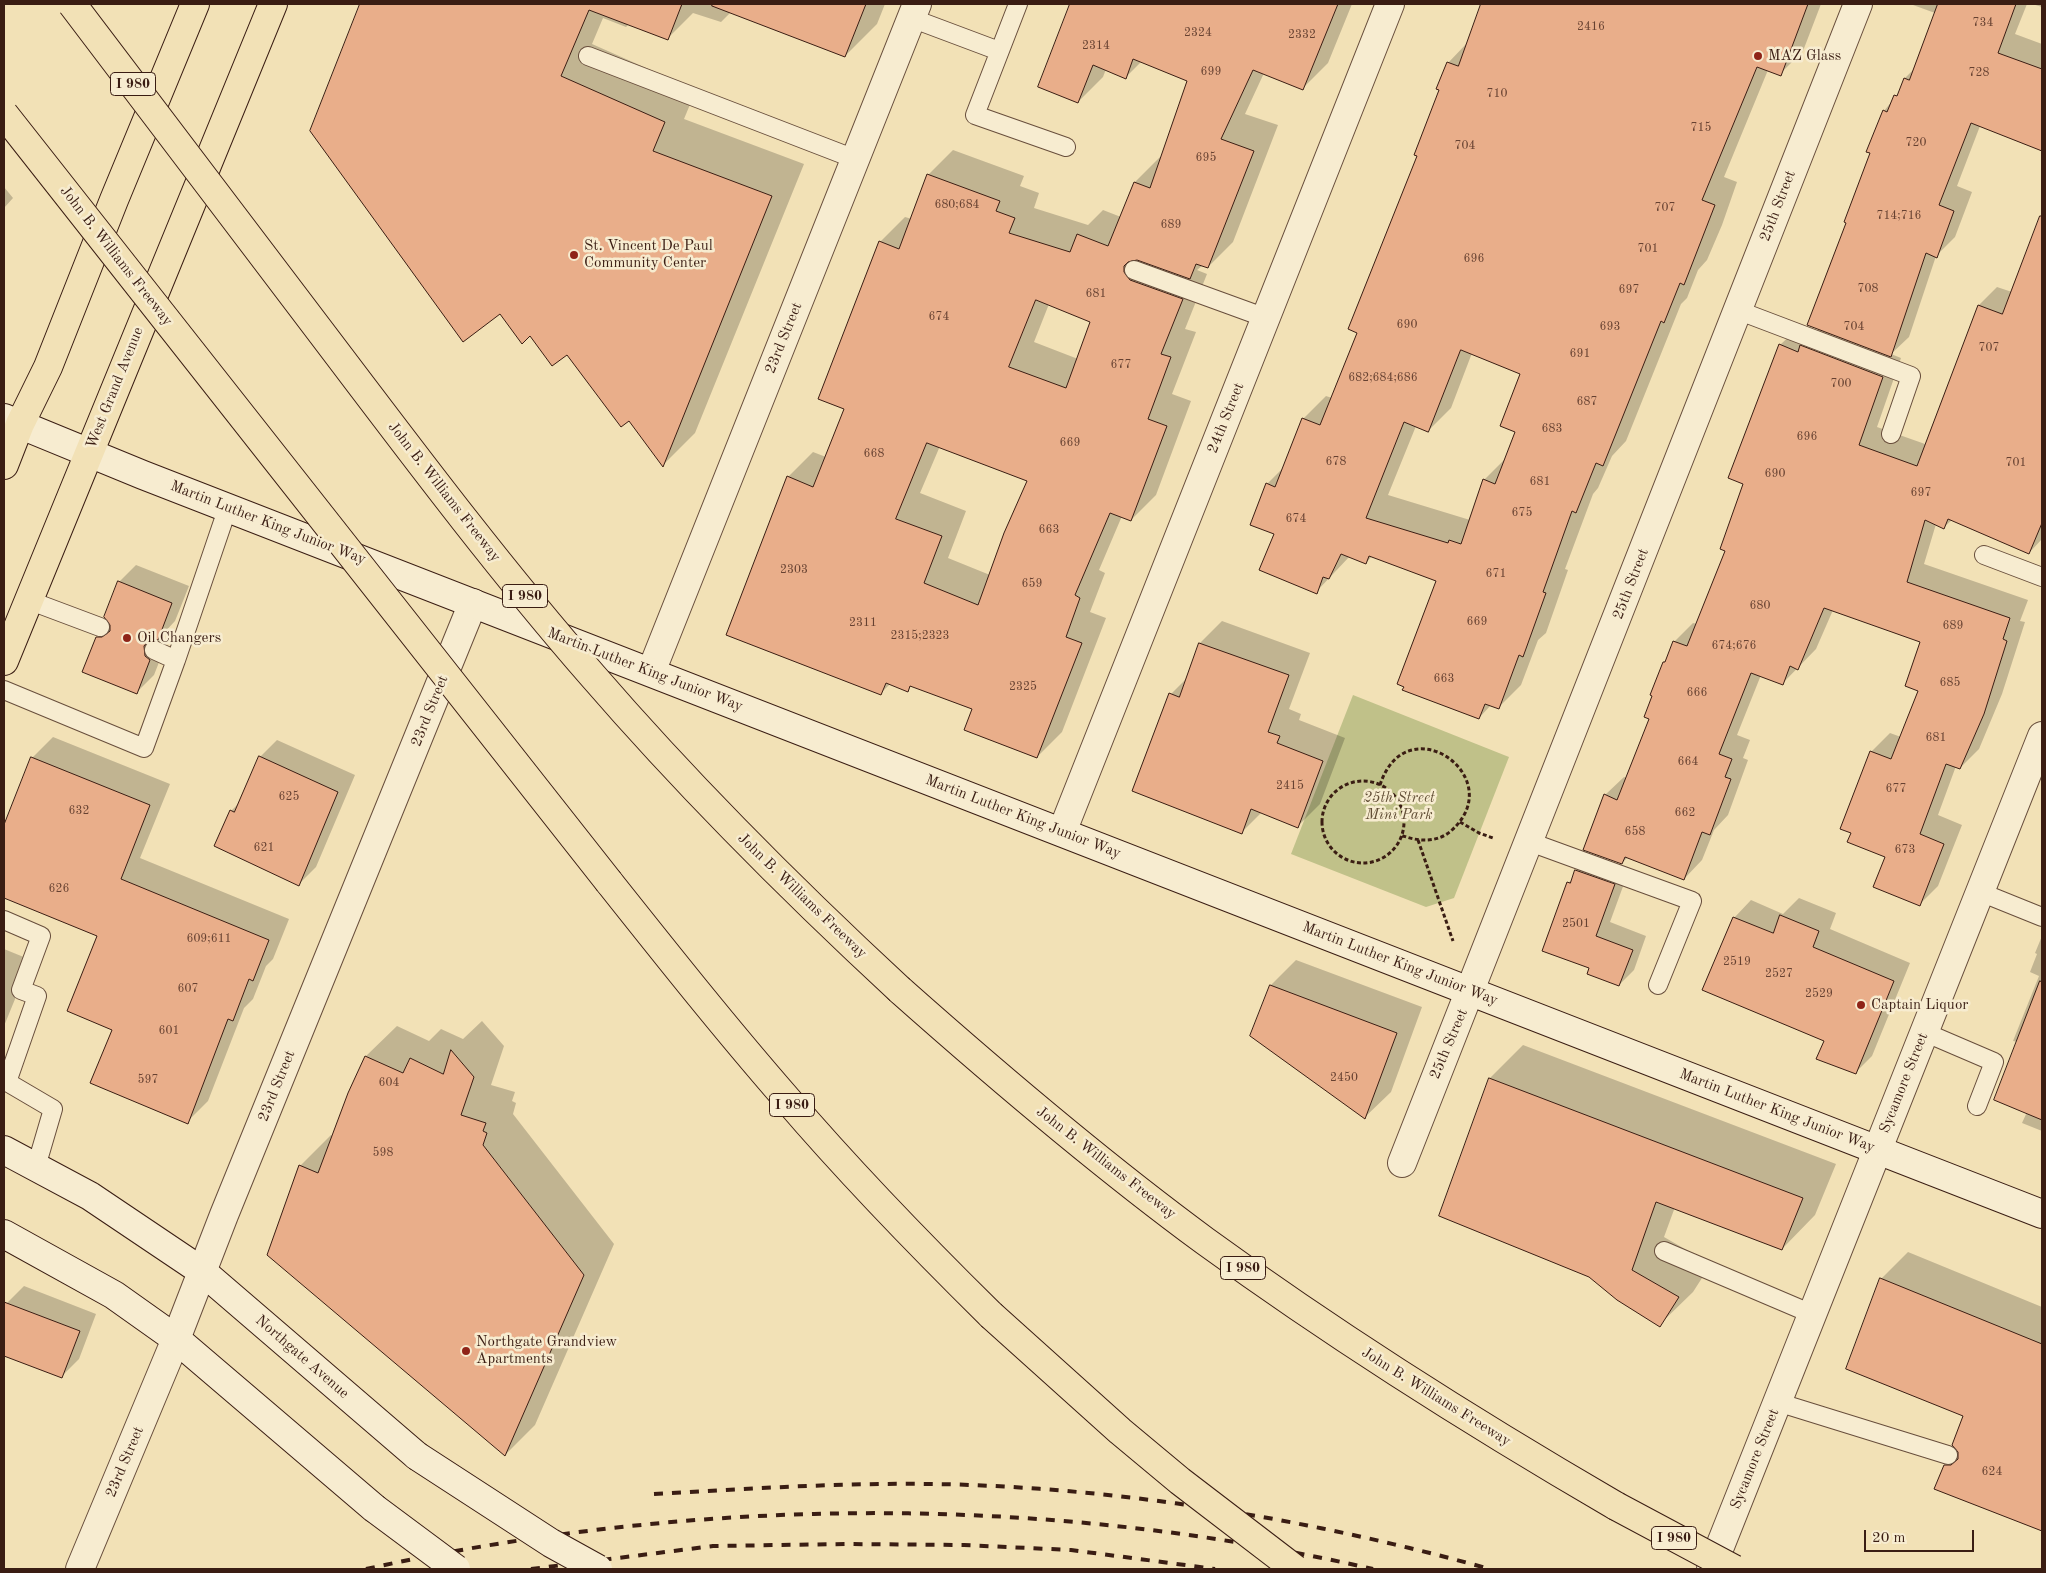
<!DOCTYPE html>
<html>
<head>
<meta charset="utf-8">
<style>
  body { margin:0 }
  #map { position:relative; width:2046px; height:1573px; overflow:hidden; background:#f2e1b6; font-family:"Old Standard TT",serif }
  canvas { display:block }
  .frame { position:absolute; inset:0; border:5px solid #3a1d13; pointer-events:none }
  .scale { position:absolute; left:1864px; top:1530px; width:110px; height:22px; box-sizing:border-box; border:2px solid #3a1d13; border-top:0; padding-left:6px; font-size:15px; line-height:18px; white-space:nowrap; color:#3a1d13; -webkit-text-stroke:4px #f7ecd0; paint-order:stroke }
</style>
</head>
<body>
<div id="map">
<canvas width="2046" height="1573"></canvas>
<div class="frame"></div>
<div class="scale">20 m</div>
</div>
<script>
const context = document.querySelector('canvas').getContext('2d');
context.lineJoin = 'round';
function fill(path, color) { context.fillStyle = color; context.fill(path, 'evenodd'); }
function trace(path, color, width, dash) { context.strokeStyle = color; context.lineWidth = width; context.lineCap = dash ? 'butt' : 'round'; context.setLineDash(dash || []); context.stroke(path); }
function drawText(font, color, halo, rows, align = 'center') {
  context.font = font + ' "Old Standard TT",serif'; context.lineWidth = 5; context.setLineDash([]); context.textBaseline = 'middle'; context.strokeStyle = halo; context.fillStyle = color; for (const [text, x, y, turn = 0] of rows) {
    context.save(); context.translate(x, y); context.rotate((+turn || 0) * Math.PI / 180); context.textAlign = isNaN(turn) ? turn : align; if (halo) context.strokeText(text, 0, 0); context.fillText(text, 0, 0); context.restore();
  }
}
const green = new Path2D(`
  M1353,695l156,62 -55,141 -28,9 -135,-53z`);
const shadow = new Path2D(`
  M361,4h524l-8,20 -32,32 -114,-44 -10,10 -28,-9 -25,25 -39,-14 -3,3 -23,-9 -11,26 104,46 -12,29 120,45 -109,269 -32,32 -34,-45 -62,-67 -37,-19 -30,-22 -189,-181z
  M1072,4h280l-24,59 -25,25 -39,-15 -19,41 33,11 -45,117 -25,25 -5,-2 -6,5 10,4 -22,55 11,3 -24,62 19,7 -35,94 -25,25 -9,-4 -23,54 6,3 -15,39 16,6 -44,114 -25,25 -64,-49 -61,-23 -4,5 -17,-7 -11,11 -92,-217 25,-25 13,5 20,-48 34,-167 25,-25 7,2 16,-44 25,-25 71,26 -4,10 19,7 -5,15 54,17 15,-15 18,7 14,-35 25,-25 2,1 27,-77 -47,-20 -17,17 -19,-9 -3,8 -25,25 -38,-16zM1049,304l43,17 -14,38 -44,-17zM940,446l88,34 -38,95 -42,-17 18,-47 -46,-18z
  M1482,4h339l-18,47 -23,23 -12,-4 -44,107 13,5 -15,43 -15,35 -9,10 -11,28 -6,6 -55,137 -14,15 -14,32 -5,6 -28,75 3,1 -22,63 -8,7 -17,45 -23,23 -7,-3 -12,13 -42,-137 -65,-25 -6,7 -16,-7 -34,36 -49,-108 16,-16 20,-49 23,-23 6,2 27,-66 82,-243 7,-26 20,-21zM1472,353l50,20 -5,58 -10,26 -23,23 -14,40 -82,-25 28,-69 12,5 23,-23z
  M1914,4h113l-12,30 27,10v106l-62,-24 -23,60 15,6 -17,45 -19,19 -27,81 -18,17 10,4 -24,69 48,17 54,-139 18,-18 15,5 18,-47 12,-13v16l-4,-2v3l4,2v288l-13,14 -77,-33 -8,7 -8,-3 -12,40 104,36 -8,21 5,1 -23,72 -23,55 -19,19 -4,-2 -18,49 24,10 -24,61 -19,19 -32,-48 -35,-25 19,-80 19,-19 11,4 18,-47 2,-48 -88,-32 -17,39 -34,35 -21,-9 -24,60 13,5 -7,18 5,2 -20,55 -14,15 -12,30 -18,19 -56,-22 -6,6 -17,-68 19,-18 3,1 23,-60 14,-56 4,-4 7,-17 18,-18 4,1 30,-74 53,-205 19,-18 16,6 4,-5 65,-217 17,-21 4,-12 9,-9 21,-56 -22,-8z
  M2032,4h10v3z
  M4,187l9,11 -9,10z
  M136,565l53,21 -14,35 -13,14v3l5,4 -13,33 -17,17 -40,-54 14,-14 8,-42z
  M1222,621l88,32 -21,56 12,5 -2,6 46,18 -25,66 -22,22 -36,-14 -20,20 -71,-138 17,-17 12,-34z
  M53,737l117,47 -30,74 149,61 -16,40 -7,7 -13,33 -9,9 -36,93 -21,21 -73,-92 -15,-95 -95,-39v-70l28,-68z
  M277,740l78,35 -39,92 -17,17 -68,-73 9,-9 20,-45z
  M1591,856l38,14 -19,52 36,14 -12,34 -15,15 -28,-17 -23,-85 5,-4 3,-9z
  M1799,898l37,15 -6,16 80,34 -38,93 -17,17 -30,-32 -91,-123 17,-18 32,14z
  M2042,936v195l-20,-8 5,-11 -9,-70 -5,-1 26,-65 -9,-4 7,-18 -2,-1z
  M4,949l27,11 -27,66z
  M1296,960l126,47 -31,85 -26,25 -94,-132z
  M482,1021l22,25 -13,39 24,7 -3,9 4,2 -3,11 101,130 -79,181 -30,30 -205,-289 31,-31 2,1 16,-42 17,-38 31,-30 32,15 12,-12 22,10z
  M1523,1045l313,119 -21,51 -33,34 -107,-42 -11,30 47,27 -18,28 -34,33 -169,-247z
  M1908,1252l134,55v222l-106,-41 9,-22 14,-15 5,-36 -83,-136z
  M24,1286l72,28 -17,45 -17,17 -58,-22v-43l2,-7z`);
const building = new Path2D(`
  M360,4h322l-14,36 -79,-30 -28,66 104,46 -12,29 119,45 -109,271 -34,-46 -8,6 -54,-72 -15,11 -22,-30 -8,8 -22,-30 -37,28 -153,-211z
  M713,4h153l-21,53 -133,-51z
  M1070,4h268l-35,86 -50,-20 -32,69 33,12 -46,117 -12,-4 -6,15 -53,-19 -9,2 -4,4v6l6,8 53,19 -22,55 10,3 -23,62 19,7 -36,95 -21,-8 -35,82 5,3 -14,39 16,6 -45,115 -73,-28 8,-21 -62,-23 -2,6 -22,-9 -5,12 -155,-60 61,-159 26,11 31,-78 -26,-10 61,-158 20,8 28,-75 73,27 -4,10 19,7 -6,15 61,19 7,-18 31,12 26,-64 16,6 37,-107 -54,-22 -7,20 -33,-14 -15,38 -40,-16zM1036,300l54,22 -24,66 -57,-21zM927,443l100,38 -23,52 -26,72 -54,-22 18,-47 -46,-17z
  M1481,4h327l-27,72 -24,-9 -55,133 13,5 -31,80 -4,-2 -16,40 -3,-2 -58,145 -7,-3 -20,50 -4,-2 -29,81 3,1 -23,64 -4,-2 -20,54 -14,-5 -6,15 -77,-29 2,-3 -7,-3 39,-103 -67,-25 -3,8 -25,-10 -12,25 -6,-2 -6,17 -58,-24 15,-36 -24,-9 16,-42 9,4 27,-69 18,7 37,-92 -9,-4 69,-173 -3,-1 25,-65 -3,-1 11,-27 11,4zM1461,350l59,24 -20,52 15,6 -20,52 -12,-5 -22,65 -12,-4 -1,3 -82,-25 38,-96 24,10z
  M1938,4h78l-18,49 44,16v82l-71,-28 -32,82 15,6 -17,47 -11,-5 -35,104 -84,-32 39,-102 -2,-1 26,-69 -4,-1 17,-42 4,2 7,-17 3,1 7,-18 5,2z
  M2040,216h2v307l-13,31 -81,-35 -4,10 -19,-9 -18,62 103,36 -7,21 4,2 -23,73 -24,55 -14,-5 -26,70 24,10 -24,62 -47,-19 12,-30 -38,-15 4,-9 -11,-4 30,-78 21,8 27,-68 -13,-5 15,-44 -96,-34 -26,62 -8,-4 -7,19 -32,-12 -32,81 13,5 -7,18 6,2 -21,56 -8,-3 -18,48 -59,-23 -3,7 -39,-14 21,-56 13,6 32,-81 -5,-2 8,-21 -2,-1 13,-33h2l8,-21 14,5 38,-95 -5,-2 23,-65 -15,-6 51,-134 19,8 2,-7 83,32 -24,68 58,21 61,-161 24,9z
  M118,581l54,22 -14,37 -10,1 -4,5 1,10 5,4 -13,34 -55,-22 14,-35h6l8,-6v-6l-6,-8z
  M1199,643l90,32 -21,57 12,4 -3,7 46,18 -25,67 -47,-19 -9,25 -110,-43 37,-98 10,4z
  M259,756l79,36 -39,94 -85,-40 16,-36 4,2z
  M31,757l119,48 -29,74 148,61 -16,41 -4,-2 -16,42 -5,-2 -40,105 -98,-41 22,-53 -45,-19 30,-75 -93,-38v-73z
  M1575,870l40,14 -19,52 37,14 -14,36 -32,-12 2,-6 -47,-17 25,-69 3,1z
  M1780,915l39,16 -6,16 81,34 -38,93 -40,-15 8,-18 -122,-51 31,-73 40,16z
  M2040,981l2,1v138l-48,-20z
  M1270,985l127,48 -32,86 -115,-83z
  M451,1050l23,27 -13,38 25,8 -3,8 4,2 -4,12 101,130 -79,181 -238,-201 32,-90 19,8 30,-80 17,-37 38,17 7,-15 33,16z
  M1489,1078l314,120 -21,52 -126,-48 -24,68 47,27 -19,30 -43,-27 -28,-23 -150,-61z
  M1880,1278l162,66v187l-108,-42 10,-24h7l7,-6v-7l-6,-7 11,-29 -117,-47z
  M4,1302l76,29 -18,47 -58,-22z`);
const path = new Path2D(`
  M1322 822a41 41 0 1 1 82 0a41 41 0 1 1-82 0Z
  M1380,785c26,-81 130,-8 72,45 -14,13 -34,12 -51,5
  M1460,822l19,11 14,5
  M1418,840l35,101`);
const service = new Path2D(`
  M1018,4l-43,111 91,32
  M911,18l88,33
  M588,56l267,103
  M1134,270l132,48
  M1737,310l174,66 -20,58
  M1984,555l58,22
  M28,600l72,27
  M176,660l52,-153
  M4,690l140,58 32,-88 -22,-10
  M1530,842l162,59 -34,84
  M1980,892l62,25
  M4,920l37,16 -20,54 16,6 -30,86 46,27 -17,58
  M1924,1032l70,30 -17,44
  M1664,1251l148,63
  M1777,1402l171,53`);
const minor = new Path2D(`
  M651,672l266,-668
  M1062,832l328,-828
  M1402,1163l456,-1159
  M80,1569l96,-230 48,-124 249,-612
  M1711,1569l331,-833`);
const secondary = new Path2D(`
  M4,418l139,57 1899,739
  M4,1150l86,46 113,76 214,184
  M4,1234l110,61 62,44 198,169`);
const primary = new Path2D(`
  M4,465l16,-41 28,-57 66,-167 81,-196
  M4,661l269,-657`);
const motorway = new Path2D(`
  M609,882c58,73 116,146 177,216 65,76 134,147 205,217
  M900,990c98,87 199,173 305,251 132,96 270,183 411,265`);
const rail = new Path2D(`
  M654,1494c106,-6 212,-13 318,-9 175,7 349,37 518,84
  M366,1569c332,-73 675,-76 1007,0
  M531,1569l182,-23 135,-2 116,1 107,5 144,19`);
const secondaryBridge = new Path2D(`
  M417,1456l134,87 47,26
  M374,1508l82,61`);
const motorwayBridge = new Path2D(`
  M72,4c90,119 180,237 270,356 81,107 162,214 250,315 96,111 200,215 308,315
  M4,114l605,768
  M991,1315l129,116 60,50 115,88
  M1616,1506l118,63`);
const markers = [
  [1758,56,5,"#8f2418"],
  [574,255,5,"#8f2418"],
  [127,638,5,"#8f2418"],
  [1861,1005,5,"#8f2418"],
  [466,1351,5,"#8f2418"]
];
const numberNames = [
  ["734",1983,23],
  ["2416",1591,27],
  ["2324",1198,33],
  ["2332",1302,35],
  ["2314",1096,46],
  ["699",1211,72],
  ["728",1979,73],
  ["710",1497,94],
  ["715",1701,128],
  ["720",1916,143],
  ["704",1465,146],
  ["695",1206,158],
  ["680;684",957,205],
  ["707",1665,208],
  ["714;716",1899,216],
  ["689",1171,225],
  ["701",1648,249],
  ["696",1474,259],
  ["708",1868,289],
  ["697",1629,290],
  ["681",1096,294],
  ["674",939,317],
  ["690",1407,325],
  ["693",1610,327],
  ["704",1854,327],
  ["707",1989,348],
  ["691",1580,354],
  ["677",1121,365],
  ["682;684;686",1383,378],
  ["700",1841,384],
  ["687",1587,402],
  ["683",1552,429],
  ["696",1807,437],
  ["669",1070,443],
  ["668",874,454],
  ["678",1336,462],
  ["701",2016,463],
  ["690",1775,474],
  ["681",1540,482],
  ["697",1921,493],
  ["675",1522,513],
  ["674",1296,519],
  ["663",1049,530],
  ["2303",794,570],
  ["671",1496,574],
  ["659",1032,584],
  ["680",1760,606],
  ["669",1477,622],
  ["2311",863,623],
  ["689",1953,626],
  ["2315;2323",920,636],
  ["674;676",1734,646],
  ["663",1444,679],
  ["685",1950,683],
  ["2325",1023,687],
  ["666",1697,693],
  ["681",1936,738],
  ["664",1688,762],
  ["2415",1290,786],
  ["677",1896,789],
  ["625",289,797],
  ["632",79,811],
  ["662",1685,813],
  ["658",1635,832],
  ["621",264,848],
  ["673",1905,850],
  ["626",59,889],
  ["2501",1576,924],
  ["609;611",209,939],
  ["2519",1737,962],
  ["2527",1779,974],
  ["607",188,989],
  ["2529",1819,994],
  ["601",169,1031],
  ["2450",1344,1078],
  ["597",148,1080],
  ["604",389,1083],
  ["598",383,1153],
  ["624",1992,1472]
];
const shields = [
  [133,84,45],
  [525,596,45],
  [792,1105,45],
  [1243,1268,45],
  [1674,1538,45]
];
const shieldNames = [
  ["I 980",133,84],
  ["I 980",525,596],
  ["I 980",792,1105],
  ["I 980",1243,1268],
  ["I 980",1674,1538]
];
const poiNames = [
  ["MAZ Glass",1768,56],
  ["St. Vincent De Paul",584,246],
  ["Community Center",584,263],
  ["Oil Changers",137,638],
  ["Captain Liquor",1871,1005],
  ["Northgate Grandview",476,1342],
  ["Apartments",476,1359]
];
const streetNames = [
  ["25th Street",1778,206,-69],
  ["John B. Williams Freeway",116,256,52],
  ["23rd Street",784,338,-68],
  ["West Grand Avenue",115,388,-68],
  ["24th Street",1226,418,-68],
  ["John B. Williams Freeway",444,492,52],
  ["Martin Luther King Junior Way",268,523,21],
  ["25th Street",1631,584,-69],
  ["Martin Luther King Junior Way",645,670,21],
  ["23rd Street",430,711,-68],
  ["Martin Luther King Junior Way",1023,817,21],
  ["John B. Williams Freeway",802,896,44],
  ["Martin Luther King Junior Way",1400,964,21],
  ["25th Street",1449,1044,-67],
  ["Sycamore Street",1904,1083,-68],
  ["23rd Street",277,1086,-68],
  ["Martin Luther King Junior Way",1777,1111,21],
  ["John B. Williams Freeway",1106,1163,38],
  ["Northgate Avenue",302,1357,41],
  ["John B. Williams Freeway",1436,1397,32],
  ["Sycamore Street",1755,1459,-68],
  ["23rd Street",125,1462,-67]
];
const parkNames = [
  ["25th Street",1399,798],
  ["Mini Park",1399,815]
];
fill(green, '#c0c189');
fill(shadow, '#0003');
fill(building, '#e9ae8a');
trace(building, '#3a1d13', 1);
trace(service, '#684e3c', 20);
trace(minor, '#684e3c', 30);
trace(secondary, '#3a1d13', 30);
trace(primary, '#3a1d13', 30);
trace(motorway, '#3a1d13', 30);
trace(path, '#3a1d13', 3, [4, 2.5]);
trace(service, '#f7ecd0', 18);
trace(minor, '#f7ecd0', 28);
trace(secondary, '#f7ecd0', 28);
trace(primary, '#f2e1b6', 28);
trace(motorway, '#f2e1b6', 28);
trace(rail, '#3a1d13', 4, [9, 9]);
trace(secondaryBridge, '#3a1d13', 30, []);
trace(motorwayBridge, '#3a1d13', 30, []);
trace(secondaryBridge, '#f7ecd0', 28);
trace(motorwayBridge, '#f2e1b6', 28);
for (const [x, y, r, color] of markers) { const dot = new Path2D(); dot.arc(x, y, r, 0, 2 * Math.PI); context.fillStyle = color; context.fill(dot); trace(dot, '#f7ecd0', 2); }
drawText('12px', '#664131', null, numberNames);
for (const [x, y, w] of shields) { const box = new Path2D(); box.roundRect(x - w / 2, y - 11.5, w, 23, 4); context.fillStyle = '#f7ecd0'; context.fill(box); trace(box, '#3a1d13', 1); }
drawText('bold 14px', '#3a1d13', null, shieldNames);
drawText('15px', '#3a1d13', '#f7ecd0', poiNames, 'left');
drawText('15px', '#3a1d13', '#f7ecd0', streetNames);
drawText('italic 15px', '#624e36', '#f7ecd0', parkNames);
</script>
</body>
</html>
